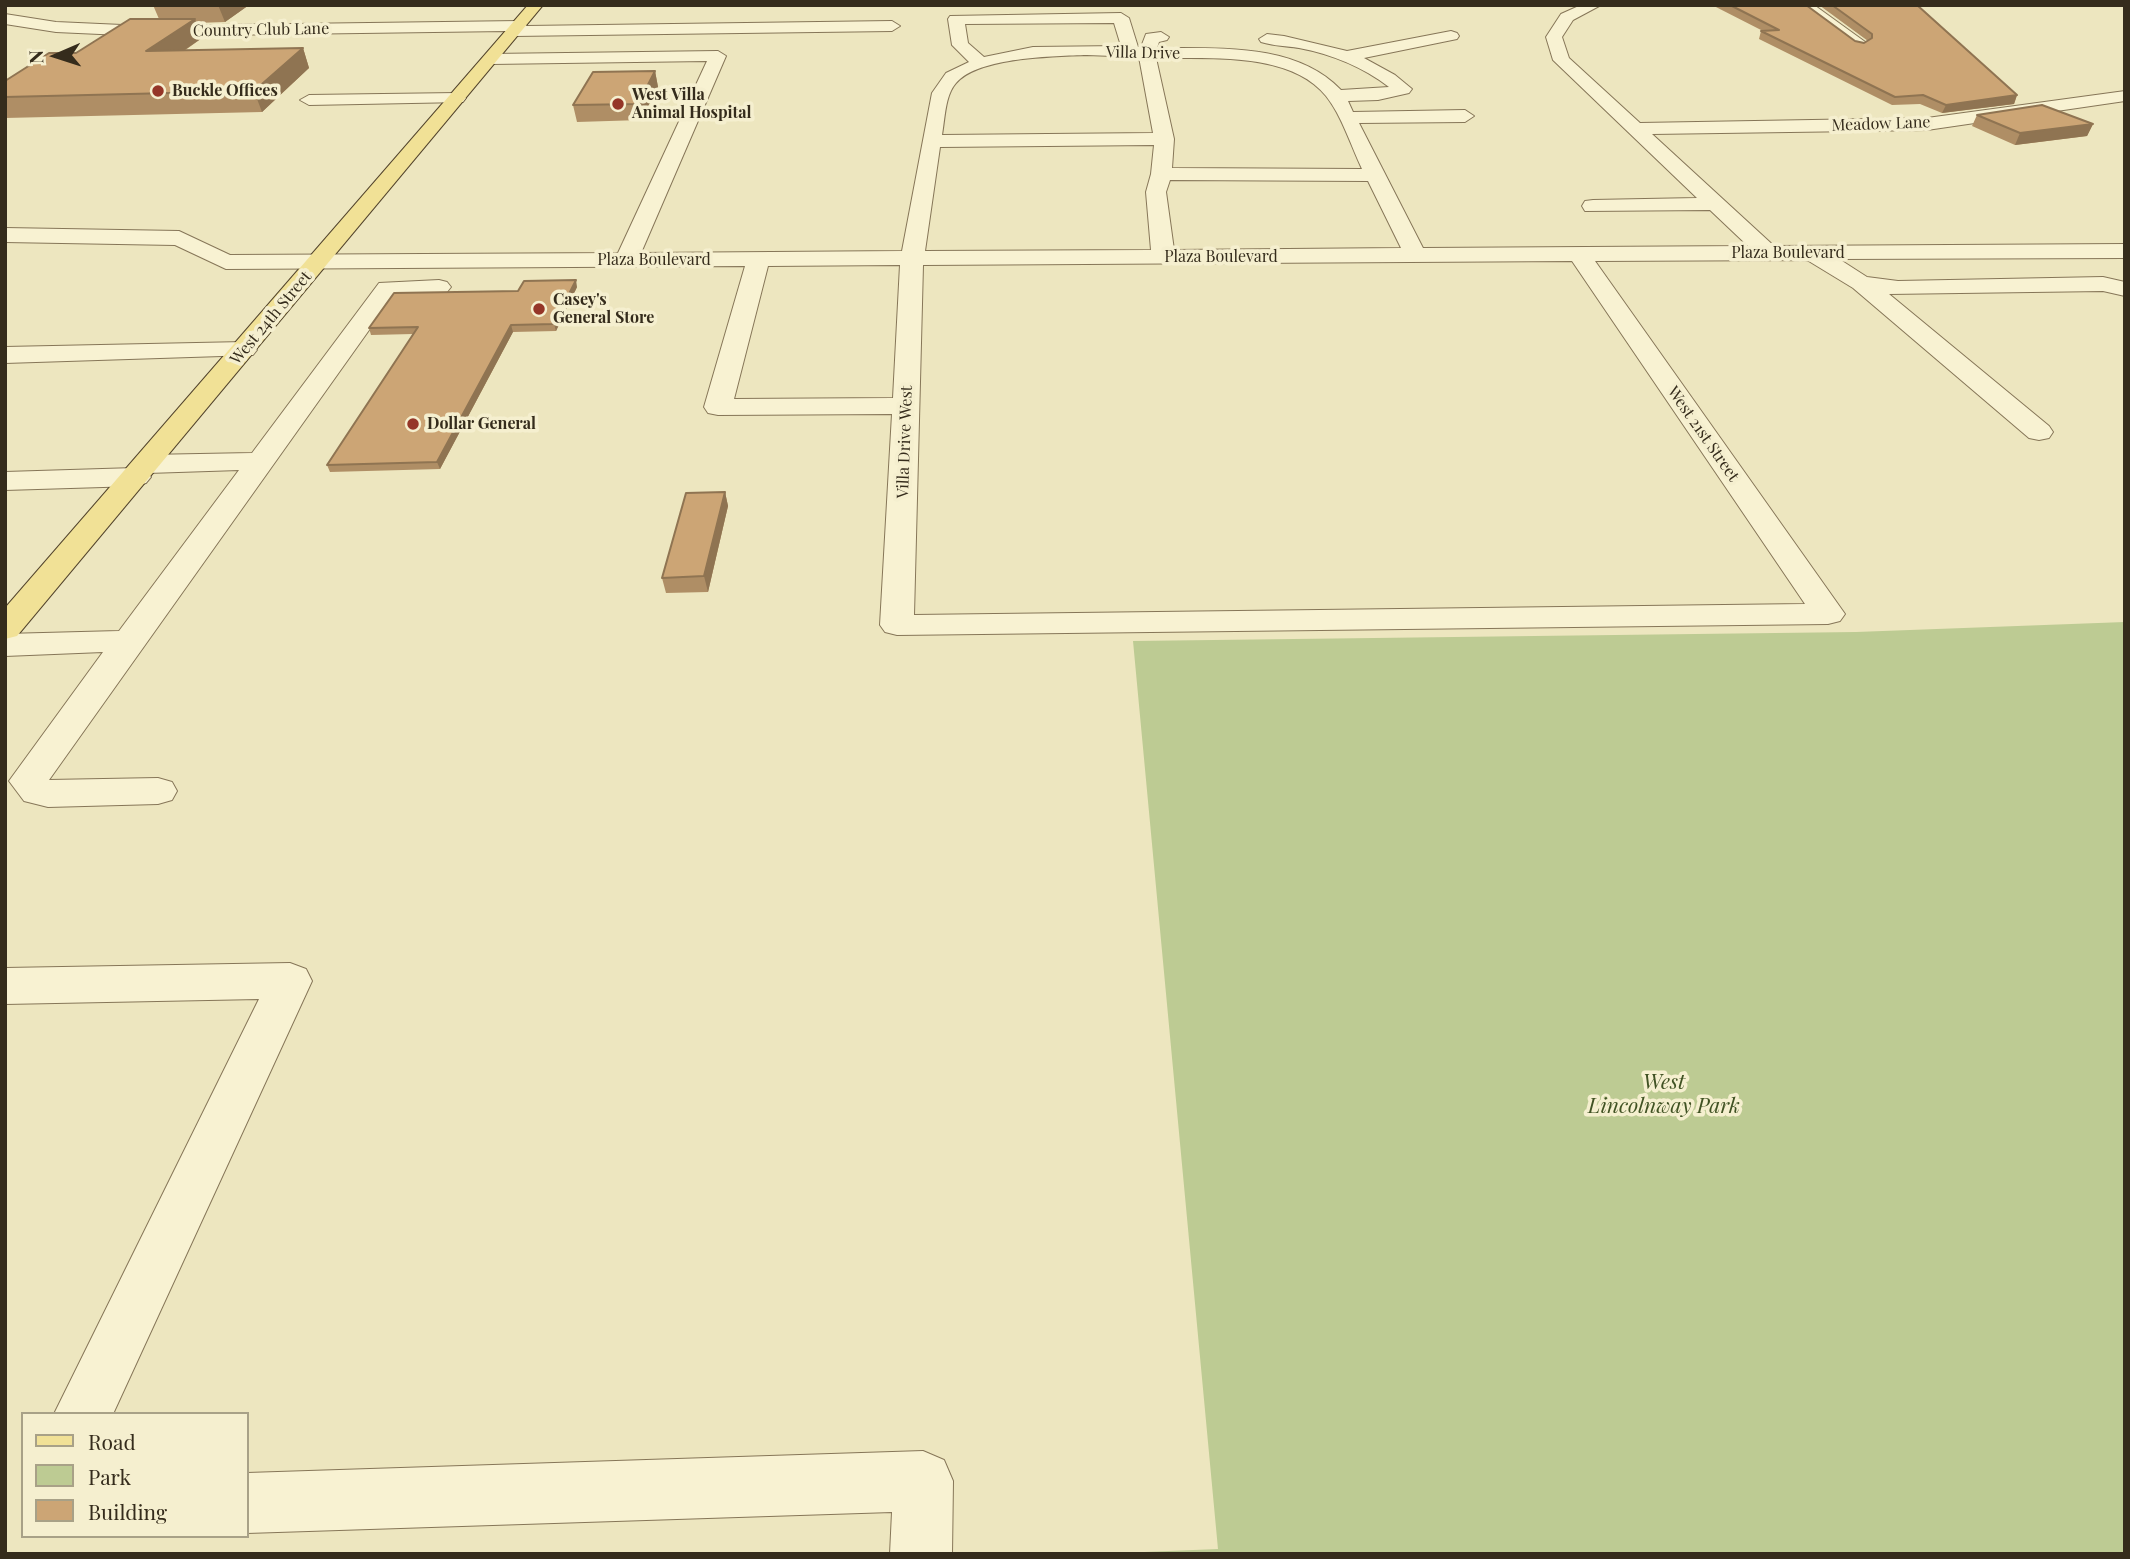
<!DOCTYPE html>
<html>
<head>
<meta charset="utf-8">
<style>
  body { margin:0 }
  #map { position:relative; width:2130px; height:1559px; overflow:hidden; background:#ede6bf; font-family:"Playfair Display",serif }
  canvas { display:block }
  .frame { position:absolute; inset:0; border:7px solid #352c1c; pointer-events:none }
  .legend { position:absolute; left:21px; top:1412px; width:228px; height:126px; box-sizing:border-box; background:#f5efcf; border:2px solid #a8a187; margin:0; padding:9px 12px; list-style:none; font-size:21px; color:#352c1c }
  .legend li { display:flex; align-items:center; gap:14px; height:35px }
  .legend b { width:35px; border:2px solid #a8a187 }
  .north { position:absolute; left:21px; top:21px; width:70px; height:70px; -webkit-text-stroke:5px #f5efcf; paint-order:stroke; rotate:267deg; font-size:19px; font-weight:700; line-height:28px; text-align:center; color:#352c1c }
  .north::after { content:''; display:block; margin:auto; width:24px; height:32px; background:#352c1c; clip-path:polygon(50% 0,100% 100%,50% 72%,0 100%) }
</style>
</head>
<body>
<div id="map">
<canvas width="2130" height="1559"></canvas>
<div class="frame"></div>
<ul class="legend">
<li><b style="height:9px;background:#f1e196"></b>Road</li>
<li><b style="height:19px;background:#bdcb93"></b>Park</li>
<li><b style="height:19px;background:#cca575"></b>Building</li>
</ul>
<div class="north">N</div>
</div>
<script>
const context = document.querySelector('canvas').getContext('2d');
context.lineJoin = 'round';
function fill(path, color) { context.fillStyle = color; context.fill(path, 'evenodd'); }
function trace(path, color, width, dash) { context.strokeStyle = color; context.lineWidth = width; context.lineCap = dash ? 'butt' : 'round'; context.setLineDash(dash || []); context.stroke(path); }
function drawText(font, color, halo, rows, align = 'center') {
  context.font = font + ' "Playfair Display",serif'; context.lineWidth = 7; context.setLineDash([]); context.textBaseline = 'middle'; context.strokeStyle = halo; context.fillStyle = color; for (const [text, x, y, turn = 0] of rows) {
    context.save(); context.translate(x, y); context.rotate((+turn || 0) * Math.PI / 180); context.textAlign = isNaN(turn) ? turn : align; if (halo) context.strokeText(text, 0, 0); context.fillText(text, 0, 0); context.restore();
  }
}
const green = new Path2D(`
  M2125,622v932h-1030l123,-5 -85,-908 723,-9z`);
const minor = new Path2D(`
  M1581,5h20l-28,15 -11,17 7,21 71,65 287,-5 198,-27v10l-198,29 -275,4 122,112 351,-2v14l-286,1 28,18 31,4 205,-4 22,5v14l-22,-5 -214,3 160,132 4,6 -4,6 -10,2 -10,-2 -176,-150 -46,-28 -212,1 250,353 -5,7 -12,3 -931,11 -12,-3 -5,-7 12,-211 -174,1 -10,-2 -4,-6 41,-141 -519,3 -51,-24 -170,-3v-14l174,3 51,24 388,-2 89,-192 -216,3 -8,-5 8,-5 227,-3 8,5 -85,197 261,-2 30,-158 14,-20 23,-11 -17,-17 -4,-26 2,-3 171,-3 8,5 9,29h3l5,-13 15,-2 8,5 -2,3 -8,2 -2,6c60,1 138,-6 184,42l48,-3c-26,-20 -58,-33 -90,-39 -12,-2 -25,-2 -38,-6l-2,-3 8,-5 17,2 63,15 104,-20 6,2 2,3 -2,3 -93,19 31,17 17,14 -3,4 -31,7 -30,1 5,11 112,-2 9,6 -9,6 -106,1 64,125 325,-2 -38,-36 -125,1 -3,-5 3,-5 8,-1 104,-2 -144,-138 -7,-23 15,-23zM1114,23l7,23 -88,1 -49,10 -16,-14 -3,-19zM1087,55l52,2 14,76 -211,2c3,-16 3,-40 14,-52 22,-26 99,-27 131,-28zM1156,58c51,1 134,-7 170,38 16,20 25,50 36,73l-190,-1 2,-29zM1154,145l-3,29 -5,18 5,58 -226,1 15,-104zM1170,180l198,1 33,67 -227,2 -8,-58zM1572,261l233,343 -891,11 9,-350zM900,265l-7,133 -159,1 34,-133z
  M1796,5h18l54,39 -8,5 -6,-2z
  M5,14l51,8 88,4 375,-5 8,5 365,-5 8,5 -8,5 -378,5 -8,-5 -362,5 -88,-4 -51,-8z
  M457,93l9,5 -3,4 -154,3 -9,-5 9,-5z
  M439,280l8,2 4,5 -4,5 -53,3 -345,485 109,-2 14,4 5,9 -5,9 -14,4 -110,3 -24,-6 -15,-20 94,-129 -98,4v-22l114,-3 120,-161 -91,3 3,4 -5,6 -10,3 -131,4v-18l130,-4 -3,-4 5,-6 10,-3 105,-2 127,-170z
  M244,342l9,3 4,5 -4,5 -248,8v-16z
  M290,963l16,6 6,12 -199,433h-59l205,-415 -254,5v-36z
  M923,1451l21,9 9,21 -1,73h-62l2,-42 -645,21v-60z`);
const major = new Path2D(`
  M528,5h15l-526,631 -12,3v-31z`);
const wall = new Path2D(`
  M153,5h96l-24,17 -29,1 6,15 -18,13 119,-3 6,20 -47,44 -257,6v-37l154,-62z
  M1712,5h94l49,36 9,2 4,-2 -49,-36h98l100,90 -3,9 -72,9 -22,-9 -28,1 -133,-66 2,-8h2z
  M655,71l3,16 -17,33 -64,2 -4,-17z
  M1977,115l116,9 -6,12 -72,9 -43,-19z
  M577,287l-21,44 -43,1 -73,137 -110,3 -3,-7 86,-131 -42,1 -2,-7 149,-37z
  M725,492l3,14 -20,86 -42,1 -4,-15z`);
const shadedWall = new Path2D(`
  M218,5h31l-24,17z
  M195,19l7,19 -48,33 -8,-20z
  M303,48l6,20 -47,44 -8,-21z
  M655,71l3,16 -17,33 -3,-16z
  M2017,95l-3,9 -72,9 4,-8z
  M2093,124l-6,12 -72,9 5,-12z
  M576,280l1,7 -21,44 -2,-7z
  M511,325l2,7 -73,137 -3,-7z
  M725,492l3,14 -20,86 -4,-16z`);
const building = new Path2D(`
  M1730,5h76l49,36 9,2 8,-5v-4l-40,-29h85l100,90 -71,10 -23,-10 -28,2 -134,-66 18,-1z
  M130,19h65l-49,32 157,-3 -49,43 -249,6v-16l44,-28h27z
  M655,71l-17,33 -65,1 20,-33z
  M2042,105l51,19 -73,9 -43,-18z
  M576,280l-22,44 -43,1 -74,137 -110,3 91,-138 -49,1 25,-35 124,-2 6,-10z
  M725,492l-21,84 -42,2 24,-85z`);
const markers = [
  [158,91,7,"#953628"],
  [618,104,7,"#953628"],
  [539,309,7,"#953628"],
  [413,424,7,"#953628"]
];
const farStreetnames = [
  ["Country Club Lane",261,30,-1],
  ["Villa Drive",1143,53,1],
  ["Meadow Lane",1881,124,-2],
  ["Plaza Boulevard",1788,253],
  ["Plaza Boulevard",1221,257],
  ["Plaza Boulevard",654,260],
  ["West 24th Street",271,318,-50],
  ["West 21st Street",1703,434,55],
  ["Villa Drive West",905,442,-88]
];
const farPoinames = [
  ["Buckle Offices",172,91],
  ["West Villa",632,95],
  ["Animal Hospital",632,113],
  ["Casey's",553,300],
  ["General Store",553,318],
  ["Dollar General",427,424]
];
const nearParknames = [
  ["West",1664,1082],
  ["Lincolnway Park",1664,1106]
];
fill(green, '#bdcb93');
trace(minor, '#867658', 2);
trace(major, '#53442c', 2);
fill(minor, '#f8f2d2');
fill(major, '#f1e196');
fill(wall, '#af8e65');
fill(shadedWall, '#8f7452');
fill(building, '#cca575');
trace(building, '#8f7452', 2);
for (const [x, y, r, color] of markers) { const dot = new Path2D(); dot.arc(x, y, r, 0, 2 * Math.PI); context.fillStyle = color; context.fill(dot); trace(dot, '#f5efcf', 2.5); }
drawText('16px', '#352c1c', '#f5efcf', farStreetnames);
drawText('bold 16px', '#352c1c', '#f5efcf', farPoinames, 'left');
drawText('italic 21px', '#405223', '#f5efcf', nearParknames);
</script>
</body>
</html>
